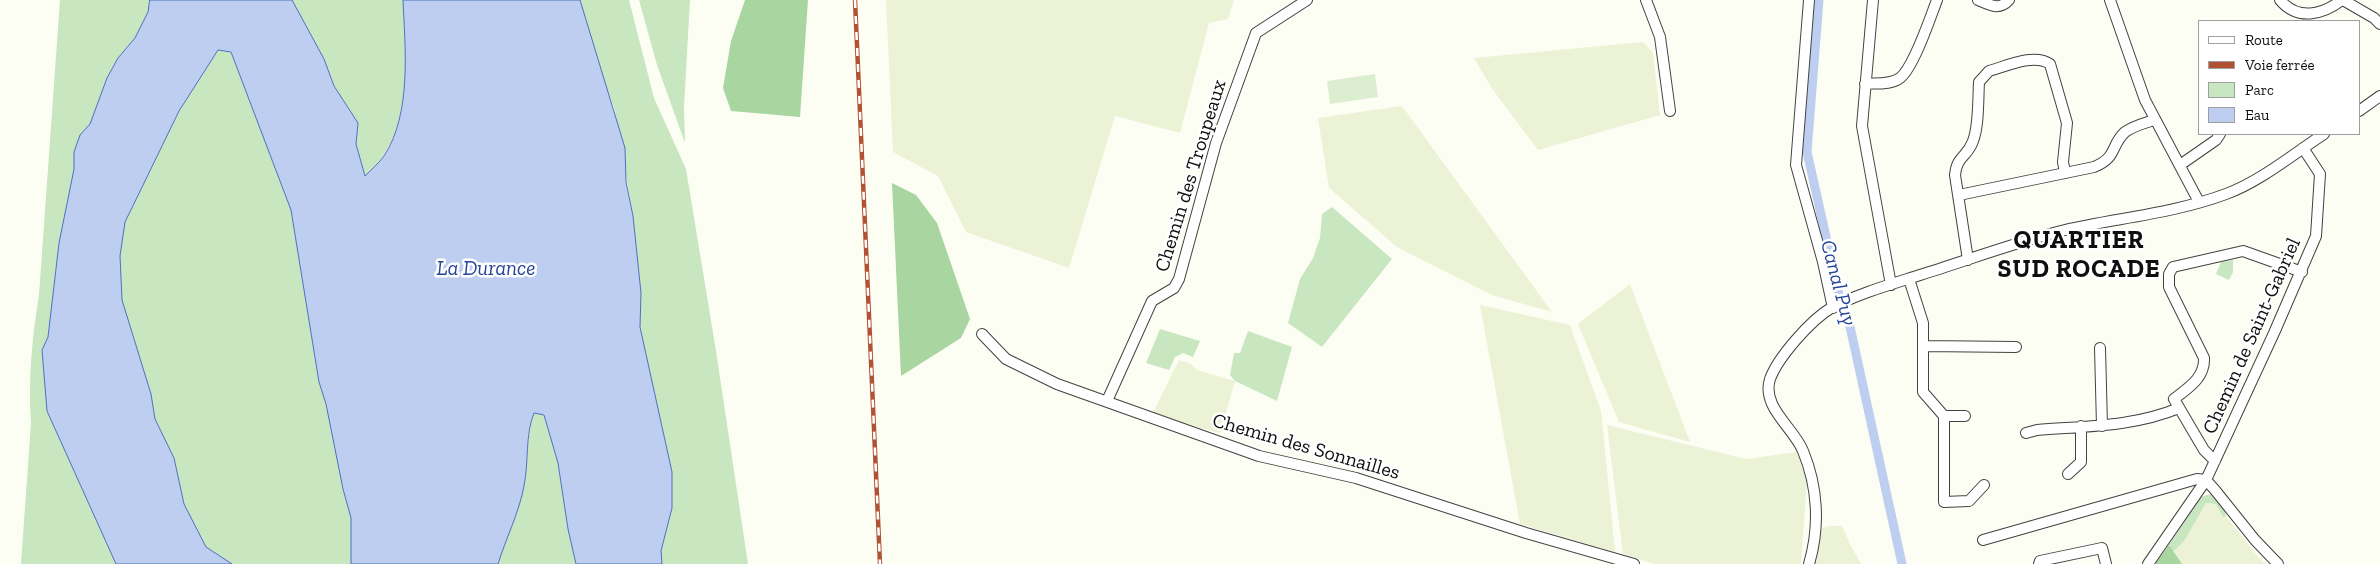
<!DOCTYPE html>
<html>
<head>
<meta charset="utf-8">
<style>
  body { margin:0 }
  #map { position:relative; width:2380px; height:564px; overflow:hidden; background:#fdfef3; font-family:"Zilla Slab",serif }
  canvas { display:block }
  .legend { position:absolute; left:2198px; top:20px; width:162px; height:115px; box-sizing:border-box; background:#fff; border:1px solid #9f9f9f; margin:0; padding:6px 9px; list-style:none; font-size:15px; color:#0f0f0f }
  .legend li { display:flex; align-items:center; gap:10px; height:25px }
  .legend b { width:25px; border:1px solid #9f9f9f }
</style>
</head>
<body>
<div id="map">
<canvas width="2380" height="564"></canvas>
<ul class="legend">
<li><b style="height:6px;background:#fff"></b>Route</li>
<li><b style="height:6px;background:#b25235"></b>Voie ferrée</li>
<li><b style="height:14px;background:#c8e6bf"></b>Parc</li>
<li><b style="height:14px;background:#bdcef0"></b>Eau</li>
</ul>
</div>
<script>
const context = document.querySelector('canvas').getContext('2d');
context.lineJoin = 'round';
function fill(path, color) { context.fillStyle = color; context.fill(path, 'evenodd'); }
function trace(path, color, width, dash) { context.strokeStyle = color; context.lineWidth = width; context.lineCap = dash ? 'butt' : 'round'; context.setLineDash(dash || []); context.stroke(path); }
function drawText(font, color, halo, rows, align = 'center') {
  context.font = font + ' "Zilla Slab",serif'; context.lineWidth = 5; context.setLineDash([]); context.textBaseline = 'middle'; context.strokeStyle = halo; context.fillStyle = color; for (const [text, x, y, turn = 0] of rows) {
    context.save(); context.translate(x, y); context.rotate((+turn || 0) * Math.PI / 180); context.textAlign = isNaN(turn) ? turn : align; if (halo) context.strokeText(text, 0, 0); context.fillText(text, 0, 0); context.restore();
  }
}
const farmland = new Path2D(`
  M886,0h348l-6,19 -19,4 -29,110 -65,-17 -46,152 -103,-36 -28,-56 -45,-24z
  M1643,42l10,11 7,62 -122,35 -45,-60 -19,-32z
  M1402,106l150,206 -60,-17 -95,-48 -68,-59 -11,-70z
  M1630,284l60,158 -71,-20 -41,-98z
  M1480,305l90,20 31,86 14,141 -95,-28z
  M1179,360l12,4 6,6 38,11 -15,52 -68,-18z
  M1607,425l139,34 51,-7 10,29 -6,83h-147l-31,-10z
  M2206,503l10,1 7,12h3l33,42 7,6h-84l-9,-12 12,-12z
  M1829,526h13l8,18 11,20h-49l10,-36z`);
const green = new Path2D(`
  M60,0h90l-2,12 -13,26 -17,20 -11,20 -17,46 -10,11 -6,17v17l-15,74 -11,94 -6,13 5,61 69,153h-95l10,-141c-3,-42 1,-86 8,-128z
  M292,0h111c2,48 9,114 -20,156 -4,7 -12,14 -18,20l-9,-32 2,-21 -24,-37 -10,-27z
  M580,0h49l25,98 32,71 30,182 32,213h-86l-1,-13 11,-43v-36l-32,-145 1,-34 -8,-77 -19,-108 -13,-35z
  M639,0h51l-6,107 1,36 -28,-78z
  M218,50l13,2 60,158 28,172 7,22 17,85 8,29v46h-119l-26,-17 -22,-43 -10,-46 -19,-39 -4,-25 -29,-94 -2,-44 5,-34 54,-111z
  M1332,207l60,52 -70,88 -34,-24 12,-44 13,-21 7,-20 2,-24z
  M2233,260v12l-4,8 -13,-6 5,-12z
  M1160,329l40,12 -7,16 -10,-4 -8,4 -6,13 -23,-7z
  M1248,331l44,16 -15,54 -42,-20 -5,-6 4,-22h6z
  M534,413l10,2 14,48 10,66 8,35h-78c8,-26 21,-51 26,-78 5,-25 2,-50 10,-73z
  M2210,494c10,3 14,12 16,22l-3,1 -7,-13 -10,-1 -21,37 -12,12 -4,-7 32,-48z`);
const forest = new Path2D(`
  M745,0h63l-8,117 -69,-6 -8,-23 8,-47z
  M892,183l24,12 21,28 33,96 -9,19 -60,38z
  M2169,545l13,19h-27z`);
const pitch = new Path2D(`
  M1375,74l3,23 -48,7 -3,-23z`);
const water = new Path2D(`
  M150,0h142l32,59 10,27 24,37 -2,21 9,32c6,-6 14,-13 19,-20 28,-43 21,-108 19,-156h177l45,148 1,34 7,34 8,77 -1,34 32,145v36l-11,43 1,13h-86l-8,-35 -10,-66 -14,-48 -10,-2c-9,22 -5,48 -10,73 -5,27 -18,52 -26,78h-147v-46l-8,-29 -17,-85 -7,-22 -28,-172 -60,-158 -13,-2 -39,61 -34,70 -20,41 -5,34 2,44 29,94 4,25 19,39 10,46 22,43 26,17h-116l-69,-153 -5,-61 6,-13 11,-94 15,-74v-17l6,-17 10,-11 17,-46 11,-20 17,-20 13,-26z`);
const canal = new Path2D(`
  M1819,0l-12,152 35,156 7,14 53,242`);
const minor = new Path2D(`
  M1646,0l14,37 10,74
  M1809,0l-13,165 27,97 10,46
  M1873,0l-11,126 29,159
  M1978,0c12,5 21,11 31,0
  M2110,0l35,100 54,102
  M2280,0c18,21 42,15 62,0
  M2343,0l31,18 6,6
  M1865,84c11,-1 26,1 35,-6 14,-11 30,-60 37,-78
  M2359,111l21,-15
  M2180,165l36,-25 4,-6
  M1959,195l135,-28c24,-10 16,-21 31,-35 8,-6 20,-9 29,-12
  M1968,260l-13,-85c2,-20 12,-17 18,-34 6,-15 5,-42 6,-59l10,-11c18,-5 45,-18 61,-7l17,59 -4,39 2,11
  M1909,279l14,44v69l21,24h21
  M982,334l24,25 51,25 202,72 97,22 170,55 108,31
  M1924,346l92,1
  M2100,348l2,78
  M1107,401l45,-100 22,-13 5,-9 37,-136 40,-110 51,-33
  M1944,416v86l25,-1 15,-16
  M2026,433l11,-3c49,-4 96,-3 142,-22
  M2215,461l-11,-11 -30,-51c14,-11 31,-21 30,-41l-35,-71v-13l4,-7 70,-16 59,21
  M2068,474l13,-12v-36
  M1983,540l214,-61 9,1 9,10 40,50 23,24
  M1809,564c11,-37 9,-77 -6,-113 -9,-23 -42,-44 -33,-72 8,-22 41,-59 61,-71 26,-14 61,-24 89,-33 48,-15 96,-33 145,-45 53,-12 110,-17 161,-36 35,-13 67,-40 98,-60
  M2039,564l1,-3 62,-13 4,16
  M2148,564l58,-84 68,-147 42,-97 4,-62 -17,-26`);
const rail = new Path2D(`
  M855,0l25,564`);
const streetNames = [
  ["Chemin des Troupeaux",1191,176,-73],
  ["Chemin de Saint-Gabriel",2252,336,-66],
  ["Chemin des Sonnailles",1306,447,16]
];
const waterNames = [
  ["La Durance",486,269],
  ["Canal Puy",1838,283,75]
];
const districtNames = [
  ["QUARTIER",2079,241],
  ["SUD ROCADE",2079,270]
];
fill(farmland, '#ecf2d5');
fill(green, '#c8e6bf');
fill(forest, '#a9d5a0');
fill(pitch, '#dbeed0');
fill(water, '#bdcef0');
trace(water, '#4b70c0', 1);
trace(canal, '#bdcef0', 9);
trace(minor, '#424242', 12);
trace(minor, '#fff', 10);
trace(rail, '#b25235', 4.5);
trace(rail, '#fff', 2.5, [8]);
drawText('20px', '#0f0f0f', '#fff', streetNames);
drawText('italic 21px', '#244496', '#fff', waterNames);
context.letterSpacing = '1px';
drawText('bold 25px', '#0f0f0f', '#fff', districtNames);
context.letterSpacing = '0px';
</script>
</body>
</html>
